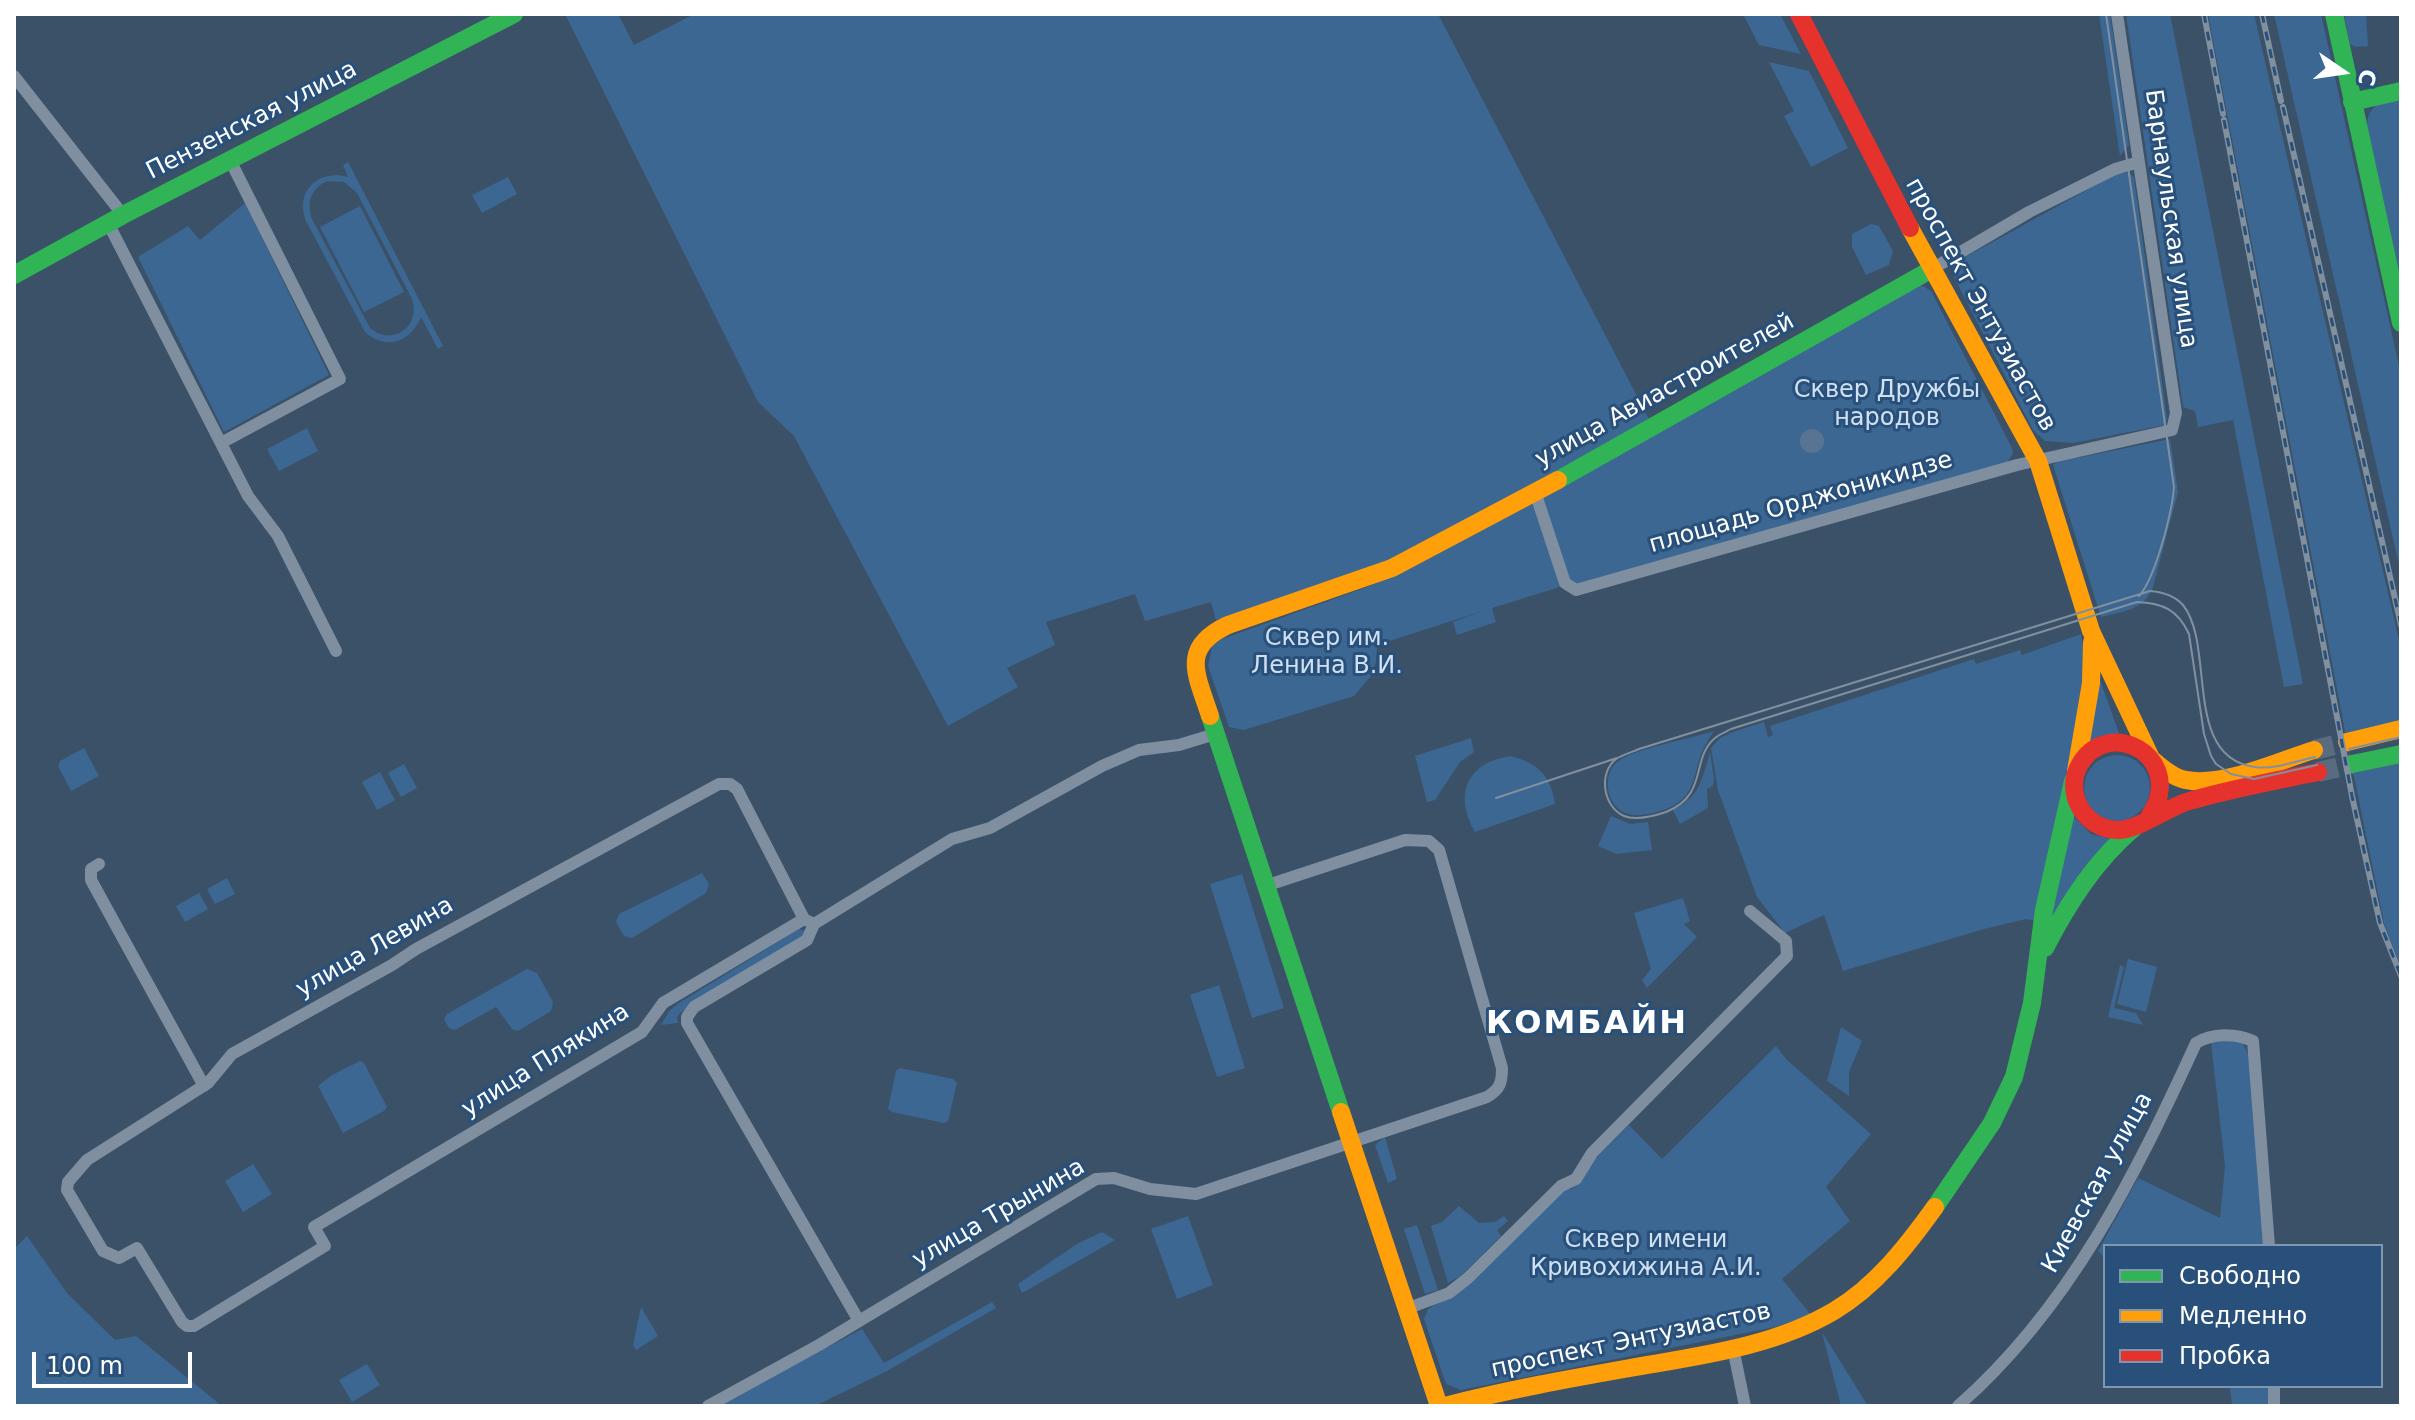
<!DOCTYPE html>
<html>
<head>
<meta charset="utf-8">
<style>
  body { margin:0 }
  #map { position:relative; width:2415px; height:1420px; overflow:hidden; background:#3b5168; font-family:"DejaVu Sans",sans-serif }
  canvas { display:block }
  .frame { position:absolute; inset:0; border:16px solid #fff; pointer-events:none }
  .legend { position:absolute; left:2103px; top:1244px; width:280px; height:144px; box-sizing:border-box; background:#28507b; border:2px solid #7e96b0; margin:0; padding:10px 14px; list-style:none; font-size:24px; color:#fff }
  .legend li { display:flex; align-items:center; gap:16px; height:40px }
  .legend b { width:40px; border:2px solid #7e96b0 }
  .north { position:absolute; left:2303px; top:32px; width:80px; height:80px; -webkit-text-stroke:6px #28507b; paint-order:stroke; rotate:103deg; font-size:22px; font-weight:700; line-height:32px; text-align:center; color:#fff }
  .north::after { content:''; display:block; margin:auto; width:28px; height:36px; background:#fff; clip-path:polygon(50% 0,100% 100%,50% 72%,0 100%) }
  .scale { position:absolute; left:32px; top:1352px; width:160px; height:36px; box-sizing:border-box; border:4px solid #fff; border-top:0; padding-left:10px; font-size:24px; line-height:28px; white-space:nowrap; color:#fff; -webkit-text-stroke:6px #28507b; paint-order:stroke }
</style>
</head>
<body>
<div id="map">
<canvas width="2415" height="1420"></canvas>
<div class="frame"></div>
<ul class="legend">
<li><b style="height:10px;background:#30b455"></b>Свободно</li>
<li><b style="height:10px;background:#ff9f0a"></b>Медленно</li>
<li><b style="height:10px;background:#e5322d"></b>Пробка</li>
</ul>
<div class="north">С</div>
<div class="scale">100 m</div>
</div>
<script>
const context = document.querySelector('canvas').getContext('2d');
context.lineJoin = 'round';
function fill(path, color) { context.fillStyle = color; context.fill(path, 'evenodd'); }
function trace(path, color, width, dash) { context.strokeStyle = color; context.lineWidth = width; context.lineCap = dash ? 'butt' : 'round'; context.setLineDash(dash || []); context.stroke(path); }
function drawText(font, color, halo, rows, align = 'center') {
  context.font = font + ' "DejaVu Sans",sans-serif'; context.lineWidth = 6; context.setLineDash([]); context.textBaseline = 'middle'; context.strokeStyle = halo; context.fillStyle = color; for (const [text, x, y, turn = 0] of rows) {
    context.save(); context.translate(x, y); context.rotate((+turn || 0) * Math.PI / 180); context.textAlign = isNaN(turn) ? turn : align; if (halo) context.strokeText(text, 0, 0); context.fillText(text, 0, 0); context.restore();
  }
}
const green = new Path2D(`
  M565,14h53l16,31 60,-31h744l212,407 -262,142 -172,57 -5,-18 -66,19 -10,-27 -89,28 9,23 -48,23 11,19 -70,39 -154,-290 -36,-34z
  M1743,14h37l21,40 -42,-9z
  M2099,14h11l19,131 -9,11z
  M2126,14h44l133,670 -19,3 -51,-267 -35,7 -3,-16 -12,-4z
  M2208,14h46l147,635v75l-55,12z
  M2274,14h47l80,361v199z
  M2344,14h22l2,32 -12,1 -6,-3z
  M1769,62l40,9 39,77 -37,19 -27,-51 10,-5z
  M2401,96v175h-2l-32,-147c2,-21 17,-23 34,-28z
  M348,162l95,184 -5,3 -17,-32c-10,25 -35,34 -56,15l-59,-111c-12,-30 13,-52 42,-44l-5,-12zM327,181l17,1 13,11 55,106c9,28 -20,48 -42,29l-58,-109c-6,-17 -1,-30 15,-38z
  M2124,173h6l4,5 33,241 -2,6 -92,18 -28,-2 -12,-11 -79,-153v-7l6,-10 156,-86z
  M508,177l9,17 -35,19 -10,-18z
  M245,203l84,172 -105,57 -86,-175 50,-31 12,14z
  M360,206l44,86 -40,20 -44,-85z
  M1871,224l8,2 14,25 -4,14 -23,10 -14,-28v-13z
  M1915,286h8l8,5 81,157 1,6 -8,11 -428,119 -6,-2 -29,-76 1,-9z
  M307,428l11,23 -39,20 -12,-22z
  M2170,439l8,53 -25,95c-10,24 -29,24 -52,30l-48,-152 4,-3z
  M1534,503l29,83 -71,22 4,14 -39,13 -4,-13 33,-12 -109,35 -1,17 -5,14 -17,20 -110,34 -15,-3 -21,-61 4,-20 10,-7 148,-53z
  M2081,634l4,24 -2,45 -46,218 -11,-2 -42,10 -141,42 -19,-56 -39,18 -28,-36 -39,-107 -7,-42 9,-10 13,-6 31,-10 4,15 5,-2 -3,-9 204,-67 2,5 44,-14 2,5z
  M2100,680l20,56 -34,11z
  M1714,731c-4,6 -9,14 -12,21 -7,18 -7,38 -23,50 -12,9 -40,17 -54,11 -17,-7 -23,-33 -11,-48 14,-16 77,-26 100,-34z
  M1471,738l3,14 -14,10 -25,38 -8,2 -12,-46z
  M84,748l15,28 -28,15 -13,-25 2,-5z
  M1710,752l4,26 -1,8 -6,3 1,19 -28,16 -7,-14c27,-13 29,-31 37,-58z
  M2084 788a33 33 0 1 1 66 0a33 33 0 1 1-66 0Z
  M1511,756c27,7 40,20 44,48l-80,28c-22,-38 -8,-70 36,-76z
  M2401,762v206l-17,-45 -31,-152z
  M404,764l13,24 -16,9 -13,-24z
  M380,772l15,28 -18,10 -15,-28z
  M2072,815l19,19 20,5 -65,91z
  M1611,816l19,8 18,-2 4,28 -36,4 -18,-8z
  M702,873l7,11 -3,9 -74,45 -8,-2 -8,-14 3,-8z
  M1242,874l42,134 -32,10 -42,-134z
  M227,878l8,16 -20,10 -8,-15z
  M199,893l9,16 -23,13 -9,-16z
  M1683,898l7,23 -6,3 13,13 -50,51 -5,-8 9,-11 -17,-56z
  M799,929l6,2 -2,7 -122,74 -4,5 1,6 -17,2 9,-15 9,-7z
  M2128,959l29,8 -11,45 -29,-8z
  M2120,965l4,2 -10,41 22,5 7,12 -35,-8z
  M527,969l10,4 16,29 -2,9 -33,20 -6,-2 -16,-22 -41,23 -6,-2 -5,-9 3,-5z
  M1219,985l26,83 -28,9 -27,-82z
  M1841,1027l21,14 -13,31v24l-22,-15z
  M2236,1040l7,3 6,14 16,189h-160v12l-7,-7 40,-73 82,40 5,-52 -14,-124z
  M1776,1046l11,14 84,74 -45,53 24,34 -68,58 29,36 -36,12 -314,63 -15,-6 -22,-65 4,-10 39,-23 96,-97h9c9,-7 15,-13 17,-24l40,-40 33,34z
  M360,1061l4,2 23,44 -3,4 -41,22 -25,-47 14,-11z
  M900,1068l53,11 4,4 -9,38 -4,2 -52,-11 -4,-3 8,-38z
  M1385,1137l12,42 -9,4 -13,-38z
  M253,1164l19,30 -29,18 -18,-31z
  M1459,1206l20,17 16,-1 9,-6 4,5 -11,9 4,6 -39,39 -14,8 -17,-57 11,-4z
  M1188,1216l25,69 -36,14 -26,-70z
  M1417,1225l21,65 -13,4 -21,-65z
  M1102,1232l13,8 -93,53 -4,-9 59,-40z
  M27,1236l40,57 48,47 21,-4 86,70h-208v-157z
  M992,1302l4,6 -109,63 -66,32 -9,3h-95l145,-77 22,34z
  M641,1307l17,29 -22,14 -3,-5z
  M1822,1332l46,74h-27z
  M367,1364l13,21 -28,17 -13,-22z
  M2230,1386h40l1,20h-39z`);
const water = new Path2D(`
  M1800 441a12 12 0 1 1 24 0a12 12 0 1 1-24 0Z`);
const primaryTunnel = new Path2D(`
  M2314,750l33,-8
  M2318,772l34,-8`);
const street = new Path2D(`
  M14,76l109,139
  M108,223l140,273 30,40 58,115
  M1932,269l97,-57 86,-43 24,-7
  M221,443l119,-64 -110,-219
  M1535,492l30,91 11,7 441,-125 155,-35 4,-17 -59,-399
  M99,864l-8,5v11l113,206
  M804,919l-67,-130 -7,-5h-11l-303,165 -24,16 -160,89 -24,29 -121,77 -19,22 -1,8 36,61 16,7 18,-10 45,74 5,4h7l131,-80 -11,-19 328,-195 21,-29 141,-84 10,5 138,-85 38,-11 112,-62 37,-16 40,-5 36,-11
  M814,924l-7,16 -113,67 -7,10v6l172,298
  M1406,1309l43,-16 19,-15 93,-92 15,-7 16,-26 195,-197 -1,-15 -36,-30
  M1733,1348l12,58
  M2274,1386v20
  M708,1406l111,-61 277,-166 18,-1 36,11 46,5 291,-97c13,-8 15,-14 15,-29l-63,-218 -10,-9 -24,-1 -140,46
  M1958,1406c112,-98 177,-230 238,-363 16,-10 39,-10 57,-2l16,205`);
const fast = new Path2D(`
  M2334,14l67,309
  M2352,102l49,-11
  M14,275l109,-60 391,-201
  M1558,480l374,-211
  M1210,716l131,396
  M2352,764l49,-10
  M2045,948c24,-46 50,-87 90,-121
  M1935,1207l57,-84 22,-46 18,-74 12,-93 29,-129`);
const slow = new Path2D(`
  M1910,228l128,233 53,170 59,125
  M1210,716c-13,-41 -31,-68 18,-91l164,-57 166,-88
  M2347,742l54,-13
  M2154,761c9,8 20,17 32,19 37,7 92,-19 128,-30
  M2076,771l15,-88 1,-41
  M1341,1112l98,294
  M1445,1406c61,-16 123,-27 185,-38 68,-12 143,-21 204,-57 42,-25 73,-65 101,-104`);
const jam = new Path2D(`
  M1799,14l111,214
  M2149,817c4,-7 9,-15 10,-22 9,-48 -54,-73 -79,-31 -17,29 5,66 38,66 19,0 48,-21 68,-28 43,-13 88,-21 132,-30`);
const tram = new Path2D(`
  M2106,14l68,473c-2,25 -18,90 -35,109
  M2349,749l52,-12
  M2315,757c-19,4 -40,13 -60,10 -73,-9 -39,-121 -72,-162 -8,-9 -21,-13 -33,-14l-511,158c-7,3 -17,6 -23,10 -18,14 -13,48 8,57 12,5 30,0 42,-4 43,-17 24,-53 49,-74 5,-4 11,-6 16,-9l406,-127c26,1 41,8 52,32l15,100 7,22 5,8 15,10 23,5 63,-14
  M1496,798l121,-40`);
const rail = new Path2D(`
  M2204,14l19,100
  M2262,14l19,87
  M2283,107l118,518
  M2224,120l128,676 28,127 21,53`);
const streetNames = [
  ["Пензенская улица",252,121,-27],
  ["Барнаульская улица",2170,219,82],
  ["проспект Энтузиастов",1980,305,61],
  ["улица Авиастроителей",1665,391,-29],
  ["площадь Орджоникидзе",1801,503,-16],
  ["улица Левина",375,948,-30],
  ["улица Плякина",546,1061,-32],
  ["Киевская улица",2098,1183,-61],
  ["улица Трынина",999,1214,-30],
  ["проспект Энтузиастов",1631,1341,-12]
];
const parkNames = [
  ["Сквер Дружбы",1887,391],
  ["народов",1887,419],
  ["Сквер им.",1327,639],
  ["Ленина В.И.",1327,667],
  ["Сквер имени",1646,1241],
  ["Кривохижина А.И.",1646,1269]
];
const districtNames = [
  ["КОМБАЙН",1587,1025]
];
fill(green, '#3c6792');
fill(water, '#587492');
trace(primaryTunnel, '#586b7f', 20, [20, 10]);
trace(street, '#7f8f9f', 12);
trace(fast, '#30b455', 18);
trace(slow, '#ff9f0a', 18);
trace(jam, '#e5322d', 18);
trace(tram, '#81909f', 2);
trace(rail, '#81909f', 6);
trace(rail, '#28507b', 3, [9]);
drawText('24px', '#fff', '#28507b', streetNames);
drawText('24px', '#cfe1f3', '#28507b', parkNames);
context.letterSpacing = '2px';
drawText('bold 32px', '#fff', '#28507b', districtNames);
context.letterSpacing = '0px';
</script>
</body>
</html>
